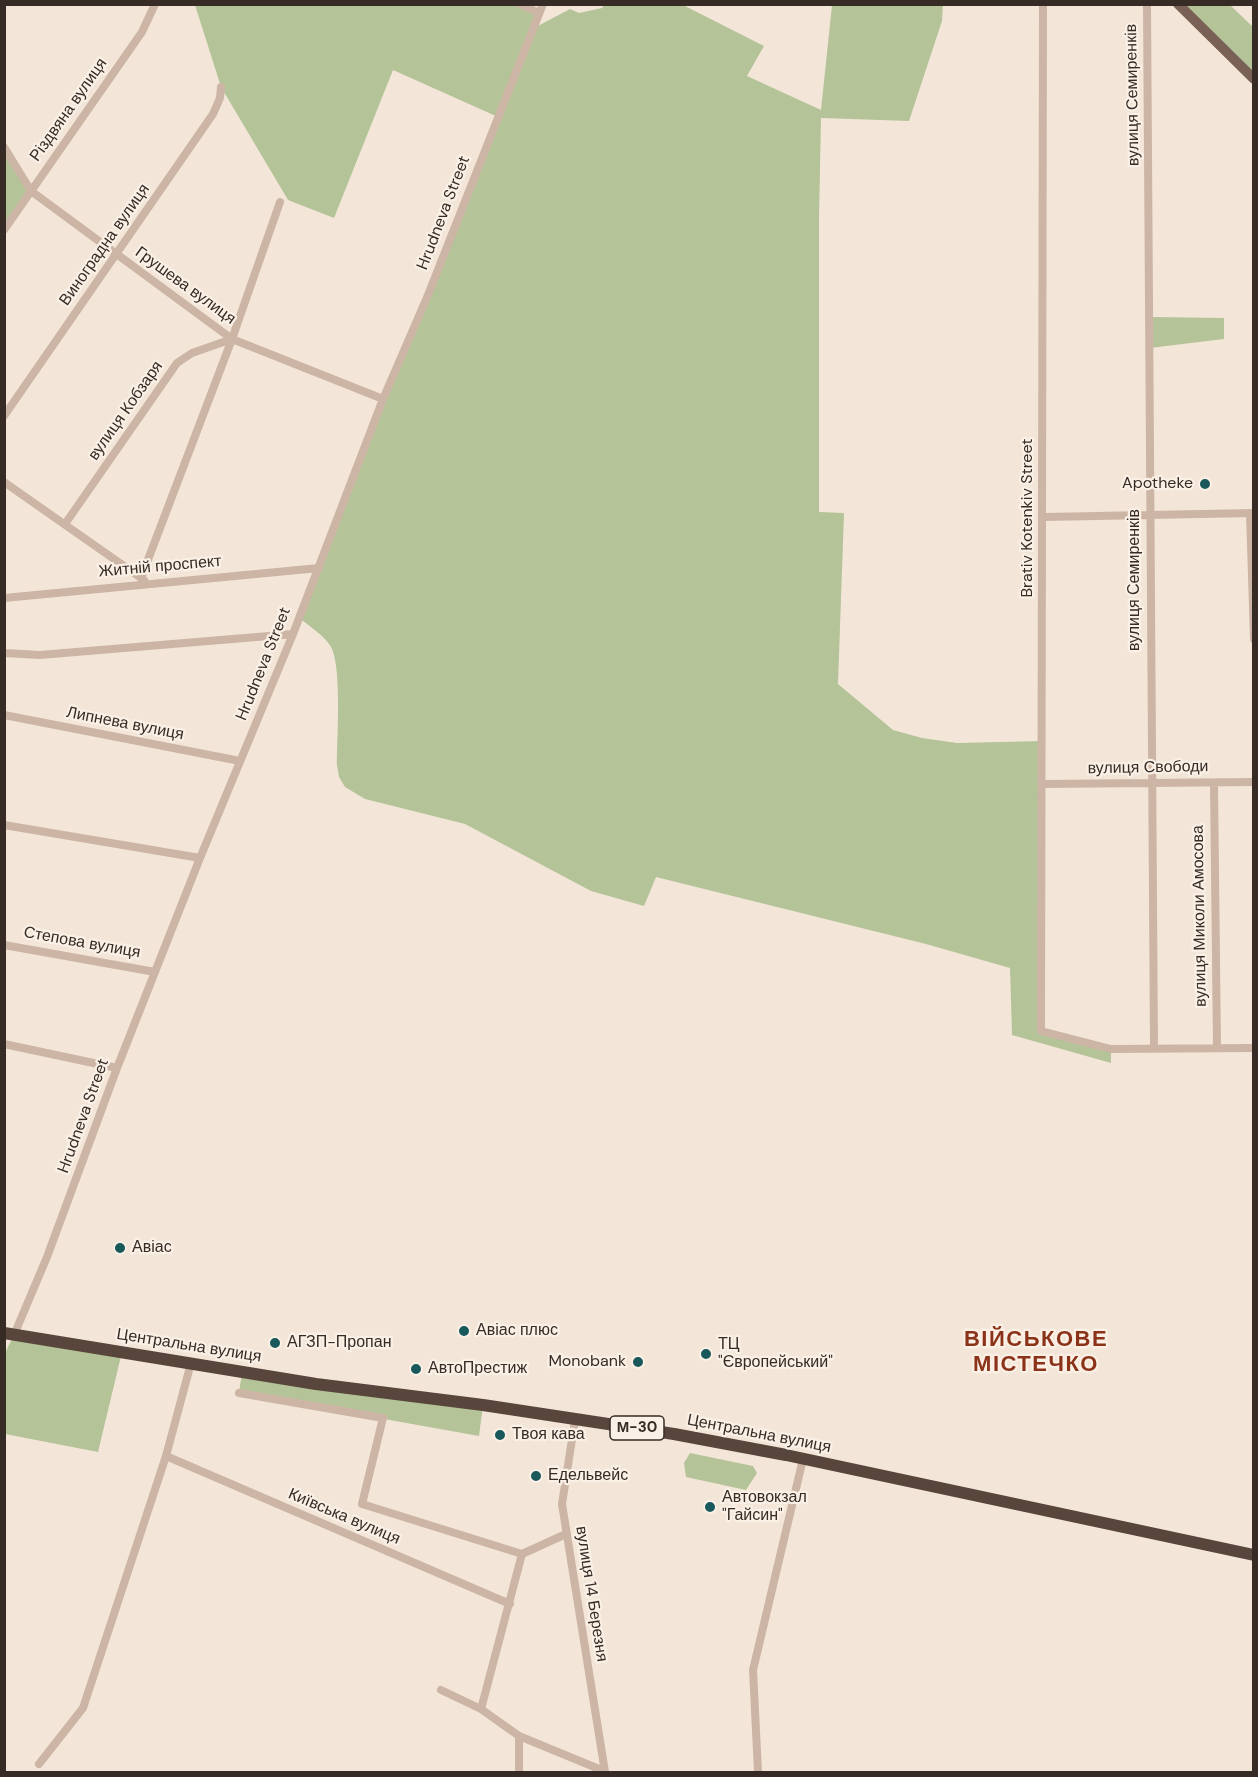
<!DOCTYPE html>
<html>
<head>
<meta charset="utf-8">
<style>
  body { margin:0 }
  #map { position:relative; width:1258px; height:1777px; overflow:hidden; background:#f3e6d9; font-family:"DM Sans",sans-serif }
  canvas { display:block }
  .frame { position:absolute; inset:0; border:6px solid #372b26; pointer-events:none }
</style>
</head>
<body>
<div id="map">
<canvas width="1258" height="1777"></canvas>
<div class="frame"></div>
</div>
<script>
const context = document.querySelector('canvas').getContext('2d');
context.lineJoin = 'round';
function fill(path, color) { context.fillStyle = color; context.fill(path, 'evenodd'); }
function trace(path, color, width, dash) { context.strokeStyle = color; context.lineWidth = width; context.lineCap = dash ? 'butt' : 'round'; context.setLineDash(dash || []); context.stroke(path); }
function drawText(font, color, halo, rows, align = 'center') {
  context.font = font + ' "DM Sans",sans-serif'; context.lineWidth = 4.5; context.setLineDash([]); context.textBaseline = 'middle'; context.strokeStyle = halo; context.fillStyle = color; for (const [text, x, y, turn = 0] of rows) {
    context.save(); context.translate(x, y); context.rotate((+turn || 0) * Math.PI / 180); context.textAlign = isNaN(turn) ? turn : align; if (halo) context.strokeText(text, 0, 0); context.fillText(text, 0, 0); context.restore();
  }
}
const green = new Path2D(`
  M195,5h325l19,8 -5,15 36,-19 9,4 23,-5 2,-3h79l81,41 -17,30 74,34 11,-105h111l-1,16 -33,100 -88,-3 -2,101v293l25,1 -6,171 55,46 29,8 35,5 86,-2 -1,290 69,18v14l-99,-28 -2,-67 -84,-24 -270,-67 -12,29 -53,-15 -126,-67 -100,-25 -20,-12 -6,-10 -2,-12c0,-26 5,-98 -6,-118 -6,-11 -22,-21 -32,-29l199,-501 -105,-47 -59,148 -46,-18 -67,-113z
  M1178,5h52l23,22v52z
  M5,147l26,44 -26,39z
  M1151,317l73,1v21l-74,9z
  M14,1335l108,17 -24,100 -93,-18 -1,-79z
  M242,1372l241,33 -4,31 -240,-43z
  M690,1453l63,13 4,7 -11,17 -60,-13 -2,-14z`);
const minor = new Path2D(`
  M520,4l19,9
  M1043,4l-2,1027 70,18 143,-1
  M1147,4c4,348 3,696 7,1044
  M4,147l27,44 201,148 151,60
  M4,230l138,-198 13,-28
  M4,416l209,-302 7,-16 1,-11
  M4,482l140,98
  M1250,513l4,126
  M1044,517l210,-4
  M65,524l112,-161 15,-10 40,-14
  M141,578l91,-239 48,-137
  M4,598l315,-30
  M4,653l36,2 253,-21
  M4,715l236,46
  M1214,783l3,265
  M1043,784l211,-2
  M4,825l196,33
  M4,945l151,27
  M4,1044l113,24
  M14,1335l33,-78 70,-189 83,-210 93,-224 90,-235 45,-104 115,-291
  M239,1393l144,25 -21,86 160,50 44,-20
  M575,1420l-13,84 43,268
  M166,1456l344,148
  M441,1690l40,19 38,27 85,35
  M481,1709l41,-155
  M519,1736v36
  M39,1764l44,-56 83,-252 25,-93
  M758,1772l-5,-102 50,-211`);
const major = new Path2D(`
  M1178,4l76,75`);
const highway = new Path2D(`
  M4,1333l312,51 167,21 191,29 112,21 468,100`);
const markers = [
  [1205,484,6,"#19585b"],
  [120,1248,6,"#19585b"],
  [464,1331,6,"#19585b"],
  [275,1343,6,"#19585b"],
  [706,1354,6,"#19585b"],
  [638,1362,6,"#19585b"],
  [416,1369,6,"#19585b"],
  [500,1435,6,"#19585b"],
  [536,1476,6,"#19585b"],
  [710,1507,6,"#19585b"]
];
const shields = [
  [637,1428,54]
];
const shieldNames = [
  ["М-30",637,1428]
];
const streetNames = [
  ["вулиця Семиренків",1133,95,-91],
  ["Різдвяна вулиця",69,110,-55],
  ["Hrudneva Street",444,213,-69],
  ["Виноградна вулиця",105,245,-55],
  ["Грушева вулиця",185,286,36],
  ["вулиця Кобзаря",126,411,-55],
  ["Brativ Kotenkiv Street",1028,518,-90],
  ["Житній проспект",160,567,-5],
  ["вулиця Семиренків",1135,580,-90],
  ["Hrudneva Street",264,664,-68],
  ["Липнева вулиця",125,724,11],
  ["вулиця Свободи",1148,768,-1],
  ["вулиця Миколи Амосова",1200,916,-91],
  ["Степова вулиця",82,943,10],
  ["Hrudneva Street",84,1116,-70],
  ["Центральна вулиця",189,1346,9],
  ["Центральна вулиця",759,1434,11],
  ["Київська вулиця",344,1517,23],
  ["вулиця 14 Березня",591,1594,81]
];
const poiNames = [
  ["Apotheke",1193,484,"right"],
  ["Авіас",132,1248],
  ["Авіас плюс",476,1331],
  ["АГЗП-Пропан",287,1343],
  ["ТЦ",718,1345],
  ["\"Європейський\"",718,1363],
  ["Monobank",626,1362,"right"],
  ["АвтоПрестиж",428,1369],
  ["Твоя кава",512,1435],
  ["Едельвейс",548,1476],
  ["Автовокзал",722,1498],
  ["\"Гайсин\"",722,1516]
];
const districtNames = [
  ["ВІЙСЬКОВЕ",1036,1340],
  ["МІСТЕЧКО",1036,1365]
];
fill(green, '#b5c398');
trace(minor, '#ccb5a4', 8);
trace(major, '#7a6156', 10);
trace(highway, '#58453c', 12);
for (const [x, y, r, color] of markers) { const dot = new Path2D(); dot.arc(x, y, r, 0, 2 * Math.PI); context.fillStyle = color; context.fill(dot); trace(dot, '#faf0e5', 2); }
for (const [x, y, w] of shields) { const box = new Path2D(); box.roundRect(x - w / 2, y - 12, w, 24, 4.5); context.fillStyle = '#faf0e5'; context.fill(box); trace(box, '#372b26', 1.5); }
drawText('bold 15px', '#372b26', null, shieldNames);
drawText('16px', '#372b26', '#faf0e5', streetNames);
drawText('16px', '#372b26', '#faf0e5', poiNames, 'left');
context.letterSpacing = '1.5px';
drawText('bold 22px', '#8b3319', '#faf0e5', districtNames);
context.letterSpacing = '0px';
</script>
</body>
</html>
